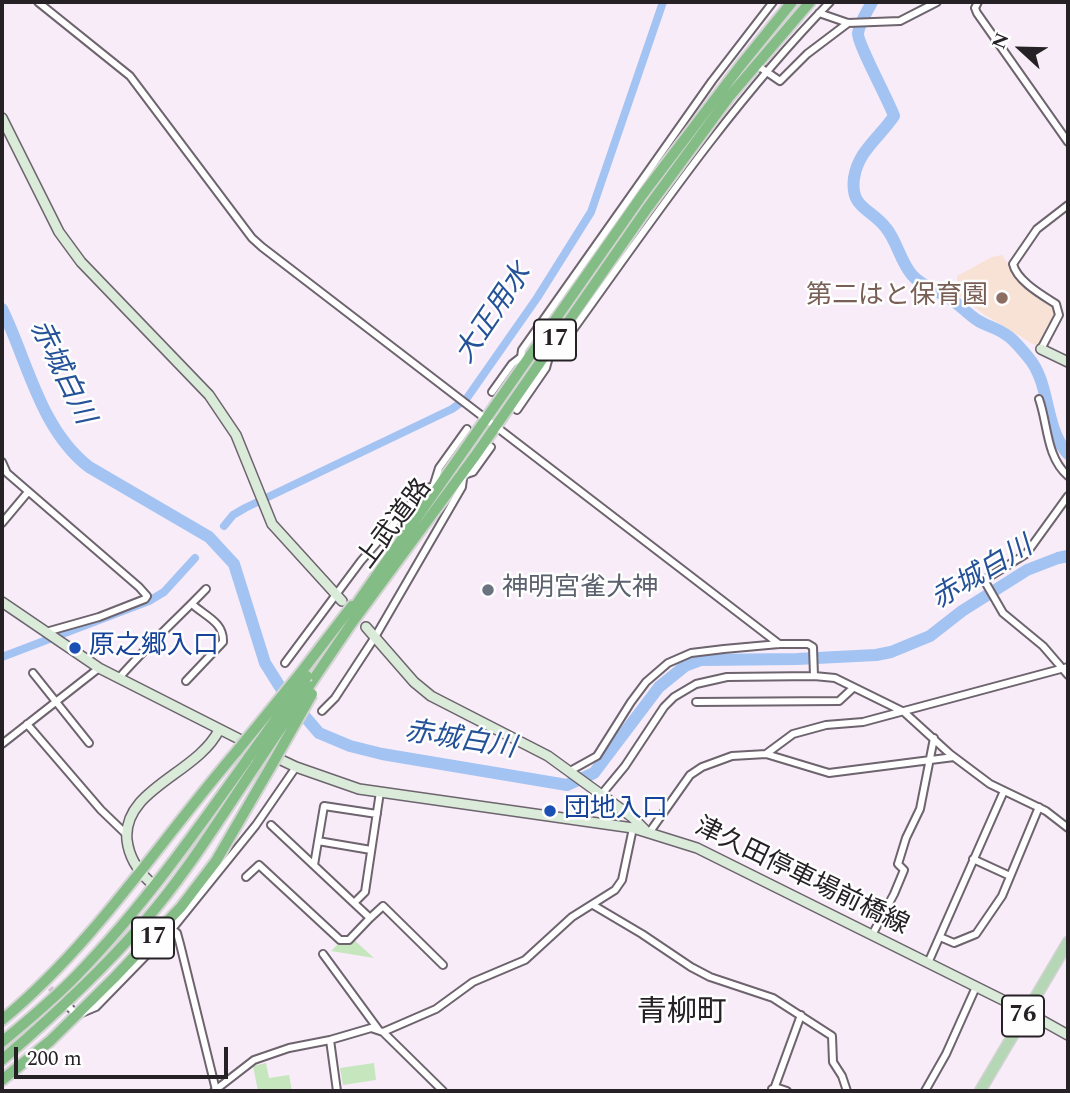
<!DOCTYPE html>
<html>
<head>
<meta charset="utf-8">
<style>
  body { margin:0 }
  #map { position:relative; width:1070px; height:1093px; overflow:hidden; background:#f8ecf9; font-family:Spectral,serif }
  canvas { display:block }
  .frame { position:absolute; inset:0; border:4px solid #252125; pointer-events:none }
  .north { position:absolute; left:986px; top:14px; width:70px; height:70px; -webkit-text-stroke:5px #fefefe; paint-order:stroke; rotate:292deg; font-size:19px; font-weight:700; line-height:28px; text-align:center; color:#252125 }
  .north::after { content:''; display:block; margin:auto; width:24px; height:32px; background:#252125; clip-path:polygon(50% 0,100% 100%,50% 72%,0 100%) }
  .scale { position:absolute; left:14px; top:1047px; width:214px; height:32px; box-sizing:border-box; border:4px solid #252125; border-top:0; padding-left:9px; font-size:21px; line-height:24px; white-space:nowrap; color:#252125; -webkit-text-stroke:5px #fefefe; paint-order:stroke }
</style>
</head>
<body>
<div id="map">
<canvas width="1070" height="1093"></canvas>
<div class="frame"></div>
<div class="north">N</div>
<div class="scale">200 m</div>
</div>
<script>
const context = document.querySelector('canvas').getContext('2d');
context.lineJoin = 'round';
function fill(path, color) { context.fillStyle = color; context.fill(path, 'evenodd'); }
function trace(path, color, width, dash) { context.strokeStyle = color; context.lineWidth = width; context.lineCap = dash ? 'butt' : 'round'; context.setLineDash(dash || []); context.stroke(path); }
function drawText(font, color, halo, rows, align = 'center') {
  context.font = font + ' Spectral,"Noto Sans JP",serif'; context.lineWidth = 5; context.setLineDash([]); context.textBaseline = 'middle'; context.strokeStyle = halo; context.fillStyle = color; for (const [text, x, y, turn = 0] of rows) {
    context.save(); context.translate(x, y); context.rotate((+turn || 0) * Math.PI / 180); context.textAlign = isNaN(turn) ? turn : align; if (halo) context.strokeText(text, 0, 0); context.fillText(text, 0, 0); context.restore();
  }
}
const education = new Path2D(`
  M1002,255l10,15 20,21 22,16 2,5 -18,35 -53,-32 -28,-21v-18l35,-19z`);
const green = new Path2D(`
  M353,939l21,19 -43,-7 9,-9z
  M266,1063l3,15 20,-3 3,16h-34l-5,-25z
  M374,1063l2,17 -33,5 -3,-17z`);
const canal = new Path2D(`
  M224,526l9,-11 12,-7 207,-99 15,-11 70,-100 54,-86 72,-210
  M2,657l147,-56 15,-9 31,-34`);
const river = new Path2D(`
  M872,2c-5,10 -12,20 -14,31 -1,10 30,66 36,83 -14,21 -36,35 -40,62 -4,31 17,30 32,50 11,13 14,33 26,47 10,12 27,16 40,25 9,6 16,14 25,20 9,6 20,8 28,14 9,5 16,15 23,23 23,26 16,71 40,97
  M2,309c26,53 38,120 87,158l120,70 25,27 31,99 17,27 37,43 31,13 32,8 185,31 27,-12 65,-86 26,-21 16,-6 96,-1 79,-4 15,-3 39,-16 32,-25 65,-41 31,-12 10,-2`);
const streetTunnel = new Path2D(`
  M50,988l17,17`);
const street = new Path2D(`
  M38,2l92,74 122,162 10,9 517,397
  M978,2l-3,6 2,5 91,129
  M819,13l29,10 52,-2 37,-19
  M758,66l22,15 27,-27 41,-31
  M1041,349l18,-34 -3,-11c-14,-9 -39,-23 -43,-40l24,-35 31,-24
  M543,355l6,2 8,-5c87,-120 169,-243 273,-350
  M526,363l-5,-6 1,-7 190,-269 61,-79
  M492,392l20,-28 9,-7
  M1039,399c9,25 7,58 29,77
  M517,410l29,-42 3,-11
  M2,462l5,11 132,114 8,9 -2,3 -46,18 -53,15
  M461,476l12,-4 18,-25
  M434,484l5,-16 28,-39
  M1068,496l-42,58 -42,26 19,33 40,33 25,29
  M2,523l26,-31
  M285,663l76,-102 63,-72 16,-5
  M33,673l56,70
  M119,678c28,-32 58,-59 87,-89
  M186,681l37,-39c1,-20 -18,-26 -31,-38
  M696,702l143,-1 14,-13
  M322,711l13,-13 40,-61 87,-150 1,-8 -4,-5
  M27,724l74,86 26,25
  M2,744l97,-76
  M766,754l63,19 125,-16
  M570,771l27,-15 34,-54 15,-20 22,-19 23,-10 33,-4 55,-5h29l5,3 1,29
  M601,795l24,-29 39,-59 10,-10 22,-13 31,-7 87,-1 21,2 69,34 46,42 40,30 56,27 22,17
  M271,825l83,78 11,-11 15,-100
  M649,833l41,-58 12,-8 30,-11 34,-2 27,-20 33,-9 37,-3 205,-55
  M318,841l53,9
  M973,859l37,17
  M314,865l10,-59 53,8
  M246,877l13,-12 81,75h9l21,-22
  M354,903l16,15 13,-12 60,59
  M593,905l49,29 49,33 19,10 63,21 59,38 1,26 9,14 5,15
  M172,929l5,4 3,11 36,146
  M872,935l22,-41 10,-24 -6,-6 8,-26 14,-29 14,-71
  M940,937l14,6 22,-9 26,-38 37,-89
  M323,954l55,75
  M928,963l76,-172
  M68,1006l9,9 19,-8 76,-78 84,-104 40,-58
  M383,1032l60,59
  M330,1040l7,51
  M772,1089l6,-1 9,3
  M774,1089l27,-74
  M214,1091l40,-31 35,-12 41,-8 41,-12 12,4 53,-23 37,-27 52,-22 47,-43 43,-27 7,-10 11,-52
  M925,1091l21,-37 30,-67`);
const secondary = new Path2D(`
  M2,118l57,114 22,30 128,133 27,40 36,89 70,77
  M1041,349l27,13
  M2,602l97,66 148,75
  M366,627l48,55 17,14 117,60 84,61 13,13
  M260,750l36,17 63,22 274,39 64,20 328,163 43,24
  M150,882c-12,-11 -21,-25 -23,-42 -5,-51 70,-66 92,-110`);
const primary = new Path2D(`
  M980,1091l88,-149`);
const highway = new Path2D(`
  M351,612l292,-418 98,-129 51,-63
  M299,675l53,-69
  M309,686l42,-62 124,-168 171,-246 83,-113 81,-95
  M2,1020c93,-77 157,-178 235,-269
  M2,1042c25,-21 52,-43 75,-67 65,-67 118,-142 172,-218
  M2,1060c50,-43 98,-87 142,-138 42,-48 76,-104 112,-157
  M2,1080l48,-39 64,-63 67,-71 35,-46 54,-93`);
const highwayBridge = new Path2D(`
  M237,751l62,-76
  M249,757l58,-81
  M256,765l53,-79
  M270,768l42,-74`);
const markers = [
  [1002,298,7,"#8d6e63"],
  [488,590,7,"#6b7280"],
  [75,648,7,"#1a4fb4"],
  [550,811,7,"#1a4fb4"]
];
const shields = [
  [555,340,42],
  [153,938,42],
  [1023,1016,42]
];
const shieldNames = [
  ["17",555,340],
  ["17",153,938],
  ["76",1023,1016]
];
const educationNames = [
  ["第二はと保育園",988,298]
];
const streetNames = [
  ["上武道路",396,525,-53],
  ["津久田停車場前橋線",801,878,26]
];
const worshipNames = [
  ["神明宮雀大神",502,590]
];
const transitNames = [
  ["原之郷入口",89,648],
  ["団地入口",564,811]
];
const waterNames = [
  ["大正用水",495,315,-56],
  ["赤城白川",60,373,64],
  ["赤城白川",983,575,-31],
  ["赤城白川",460,742,9]
];
const quarterNames = [
  ["青柳町",682,1015]
];
fill(education, '#f8e2d5');
fill(green, '#c6e6be');
trace(canal, '#a3c3f3', 8);
trace(river, '#a3c3f3', 12);
trace(streetTunnel, '#cec3cf', 6, [6, 3]);
trace(street, '#6d646e', 10);
trace(secondary, '#6d646e', 12);
trace(primary, '#d3d3d3', 13);
trace(highway, '#d3d3d3', 14);
trace(street, '#fff', 6);
trace(secondary, '#daebda', 9);
trace(primary, '#b5d7b6', 10);
trace(highway, '#83bd85', 10);
trace(highwayBridge, '#d3d3d3', 14, []);
trace(highwayBridge, '#83bd85', 10);
for (const [x, y, r, color] of markers) { const dot = new Path2D(); dot.arc(x, y, r, 0, 2 * Math.PI); context.fillStyle = color; context.fill(dot); trace(dot, '#fefefe', 2.5); }
for (const [x, y, w] of shields) { const box = new Path2D(); box.roundRect(x - w / 2, y - 20.5, w, 41, 5); context.fillStyle = '#fefefe'; context.fill(box); trace(box, '#252125', 2); }
drawText('bold 24px', '#252125', null, shieldNames);
drawText('26px', '#785e54', '#fefefe', educationNames, 'right');
drawText('26px', '#252125', '#fefefe', streetNames);
drawText('26px', '#5b616d', '#fefefe', worshipNames, 'left');
drawText('26px', '#164399', '#fefefe', transitNames, 'left');
drawText('italic 28px', '#245198', '#fefefe', waterNames);
drawText('30px', '#252125', '#fefefe', quarterNames);
</script>
</body>
</html>
